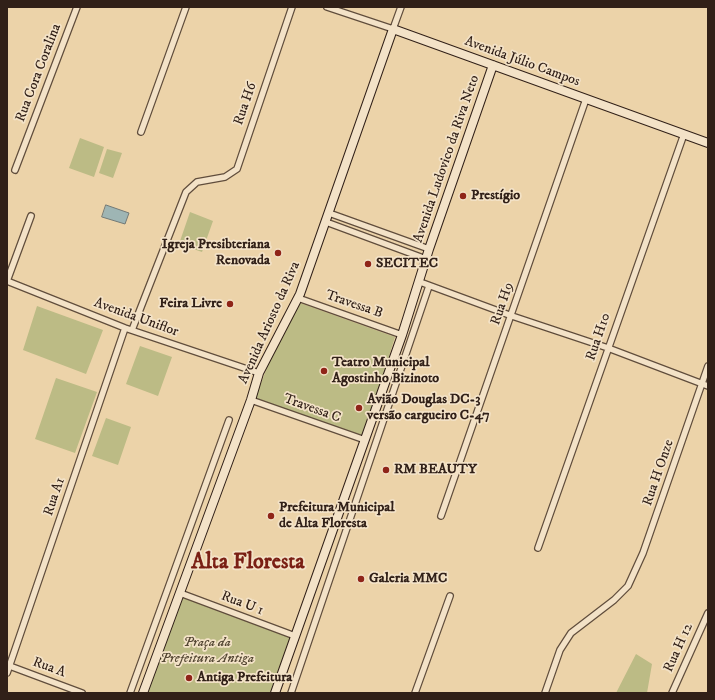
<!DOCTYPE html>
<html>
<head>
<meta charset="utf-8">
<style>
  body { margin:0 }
  #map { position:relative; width:715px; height:700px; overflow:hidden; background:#ecd3a9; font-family:"IM FELL DW Pica",serif }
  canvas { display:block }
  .frame { position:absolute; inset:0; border:8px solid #312018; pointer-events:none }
</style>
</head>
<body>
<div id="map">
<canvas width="715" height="700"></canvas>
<div class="frame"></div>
</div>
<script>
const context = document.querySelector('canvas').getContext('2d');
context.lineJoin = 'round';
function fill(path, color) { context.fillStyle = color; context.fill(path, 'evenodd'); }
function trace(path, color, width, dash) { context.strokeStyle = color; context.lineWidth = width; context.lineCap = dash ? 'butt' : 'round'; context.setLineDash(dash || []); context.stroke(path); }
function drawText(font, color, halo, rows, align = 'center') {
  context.font = font + ' "IM FELL DW Pica",serif'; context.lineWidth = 3.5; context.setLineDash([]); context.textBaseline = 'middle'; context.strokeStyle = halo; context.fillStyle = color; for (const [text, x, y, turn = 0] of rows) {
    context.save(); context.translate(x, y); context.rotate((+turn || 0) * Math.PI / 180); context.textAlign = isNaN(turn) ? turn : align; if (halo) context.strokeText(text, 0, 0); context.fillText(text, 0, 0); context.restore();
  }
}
const green = new Path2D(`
  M80,138l24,9 -10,30 -25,-9z
  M107,149l15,4 -9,25 -14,-5z
  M190,212l23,9 -11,31 -23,-8z
  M300,303l95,34 -31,99 -109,-37 16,-42z
  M37,306l66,24 -17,44 -63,-24z
  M140,346l32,11 -14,39 -32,-12z
  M56,378l41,14 -22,61 -40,-14z
  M106,418l25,9 -13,38 -26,-9z
  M181,596l111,42 -20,55h-126z
  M636,654l16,10 -5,29h-31z`);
const water = new Path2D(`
  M106,205l23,8 -4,11 -23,-7z`);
const street = new Path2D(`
  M327,7l66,22 8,-22
  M141,132l45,-125
  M15,170l62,-163
  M329,213l100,36
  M326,222l100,37
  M7,281l118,47 134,45
  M7,281l24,-65
  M420,282l92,34 96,32 100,38
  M298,298l104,37
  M132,330l54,-138 11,-10 28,-5 12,-8 55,-162
  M251,400l114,40
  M441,516l145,-417
  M538,548l146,-414
  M180,593l115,43
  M7,665l75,28
  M7,673l118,-345
  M130,693l99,-273
  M291,693l138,-407
  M415,693l35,-97
  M545,693l15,-43 11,-17 43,-33 14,-14 15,-33 65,-187
  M672,693l36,-80`);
const secondary = new Path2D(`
  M143,693l108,-293 8,-27 41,-79 93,-265 315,114
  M275,693l127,-358 27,-86 64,-184`);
const markers = [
  [463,196,4,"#8f2418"],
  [278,253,4,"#8f2418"],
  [368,264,4,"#8f2418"],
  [230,304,4,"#8f2418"],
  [324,371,4,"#8f2418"],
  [359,408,4,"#8f2418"],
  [386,470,4,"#8f2418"],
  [271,516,4,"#8f2418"],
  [361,579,4,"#8f2418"],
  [189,678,4,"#8f2418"]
];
const streetNames = [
  ["Avenida Júlio Campos",522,62,20],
  ["Rua Cora Coralina",39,73,-69],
  ["Rua H6",246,104,-71],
  ["Avenida Ludovico da Riva Neto",447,159,-71],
  ["Rua H9",503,304,-71],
  ["Travessa B",354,305,19],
  ["Avenida Uniflor",136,318,20],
  ["Avenida Ariosto da Riva",270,323,-66],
  ["Rua H10",599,337,-71],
  ["Travessa C",312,409,20],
  ["Rua H Onze",659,473,-71],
  ["Rua A1",55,497,-71],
  ["Rua U 1",242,604,21],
  ["Rua H 12",679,648,-66],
  ["Rua A",49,668,20]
];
const poiNames = [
  ["Prestígio",471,196],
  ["Igreja Presibteriana",270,245,"right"],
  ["Renovada",270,261,"right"],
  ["SECITEC",376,264],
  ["Feira Livre",222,304,"right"],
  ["Teatro Municipal",332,363],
  ["Agostinho Bizinoto",332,379],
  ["Avião Douglas DC-3",367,400],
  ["versão cargueiro C-47",367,416],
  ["RM BEAUTY",394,470],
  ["Prefeitura Municipal",279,508],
  ["de Alta Floresta",279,524],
  ["Galeria MMC",369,579],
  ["Antiga Prefeitura",197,678]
];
const parkNames = [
  ["Praça da",207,643],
  ["Prefeitura Antiga",207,659]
];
const townNames = [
  ["Alta Floresta",248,563]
];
fill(green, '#bcbb85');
fill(water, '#9eb5b4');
trace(water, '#727976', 1);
trace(street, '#604d3c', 8);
trace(secondary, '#312018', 10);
trace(street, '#f3e2c7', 5.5);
trace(secondary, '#f3e2c7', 8);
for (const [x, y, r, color] of markers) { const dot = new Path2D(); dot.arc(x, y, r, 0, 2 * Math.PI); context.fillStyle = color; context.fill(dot); trace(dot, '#f3e2c7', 1.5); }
drawText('14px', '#312018', '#f3e2c7', streetNames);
drawText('bold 14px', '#312018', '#f3e2c7', poiNames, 'left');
drawText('italic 14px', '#544733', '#f3e2c7', parkNames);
drawText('bold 22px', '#7a1f14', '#f3e2c7', townNames);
</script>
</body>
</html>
